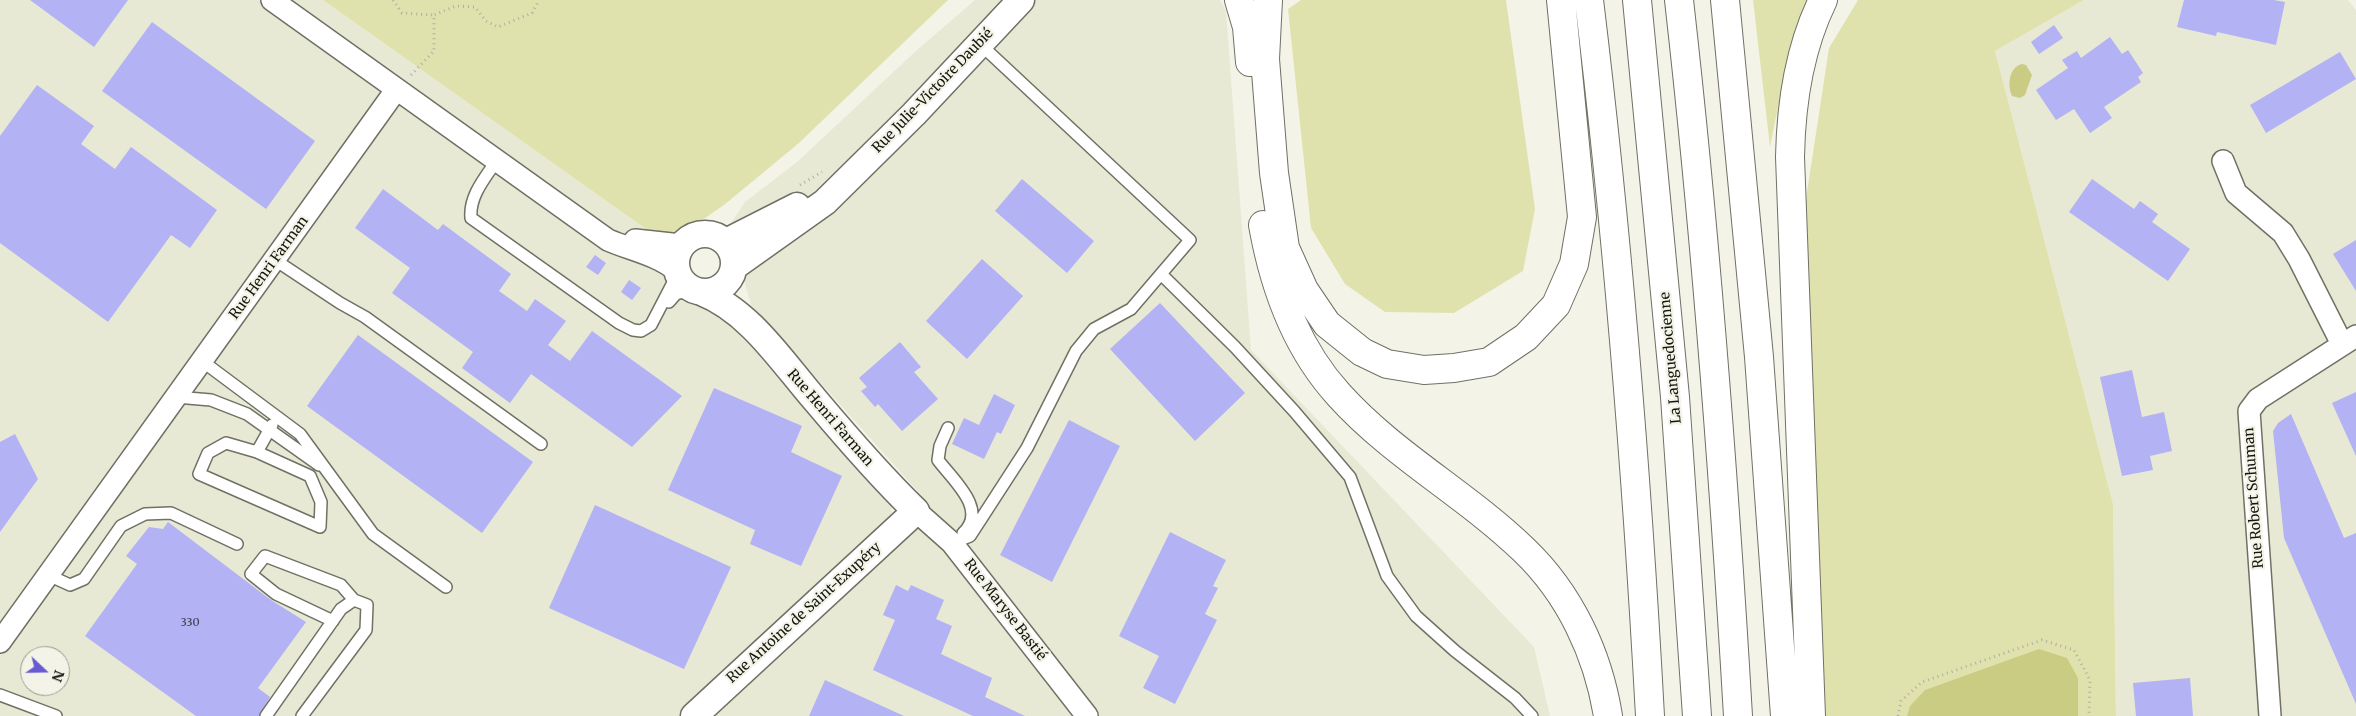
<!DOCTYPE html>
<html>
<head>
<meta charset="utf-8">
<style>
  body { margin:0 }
  #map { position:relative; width:2356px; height:716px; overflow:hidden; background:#f3f4e7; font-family:Merriweather,serif }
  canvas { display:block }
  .north { position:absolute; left:20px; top:646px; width:50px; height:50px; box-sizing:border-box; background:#f3f4e7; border:1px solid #9a9b91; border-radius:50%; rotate:111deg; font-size:14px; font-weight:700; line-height:20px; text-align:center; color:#151510 }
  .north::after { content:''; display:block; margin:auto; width:18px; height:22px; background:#685ad3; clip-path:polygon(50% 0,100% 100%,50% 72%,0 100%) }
</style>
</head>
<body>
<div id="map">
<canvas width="2356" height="716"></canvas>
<div class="north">N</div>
</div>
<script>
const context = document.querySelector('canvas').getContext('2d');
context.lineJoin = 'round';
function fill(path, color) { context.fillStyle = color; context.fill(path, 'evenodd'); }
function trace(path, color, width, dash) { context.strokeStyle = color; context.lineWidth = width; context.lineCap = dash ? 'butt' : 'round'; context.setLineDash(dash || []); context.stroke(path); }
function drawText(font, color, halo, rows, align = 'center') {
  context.font = font + ' Merriweather,serif'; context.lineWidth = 4.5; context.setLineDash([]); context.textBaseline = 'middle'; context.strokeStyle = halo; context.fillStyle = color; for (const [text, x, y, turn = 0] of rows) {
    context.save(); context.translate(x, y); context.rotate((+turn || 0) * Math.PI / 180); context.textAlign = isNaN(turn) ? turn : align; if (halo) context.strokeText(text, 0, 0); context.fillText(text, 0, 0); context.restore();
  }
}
const built = new Path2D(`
  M0,0h323l344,244 -13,26 79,54 159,183 -2,17 -206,192h-684zM30,656h30v30h-30z
  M975,0h245l6,11 25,339 283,297 16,69h-844l193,-181 30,-31 -178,-199 -22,-79 16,-24 52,-40 120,-112z
  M2084,0h264l8,10v706h-240l-3,-212 -118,-453z`);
const green = new Path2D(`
  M323,0h625l-149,143 -75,62 -57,39z
  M1301,0h205l29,209 -12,62 -69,42 -69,-1 -40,-28 -34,-56 -23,-219z
  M1753,0h54l-24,82 -13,65z
  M1858,0h226l-89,51 118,453 3,212h-290l-20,-299 -4,-192 27,-177z`);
const water = new Path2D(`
  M2022,64l4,1 6,10 -7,20 -5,3 -8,-2c-5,-11 -3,-29 10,-32z
  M2039,649l28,9 11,20v38h-171l3,-10 15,-16z`);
const building = new Path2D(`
  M30,0h98l-34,47z
  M2184,0h90l11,2 -9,43 -59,-13 -1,4 -39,-9z
  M152,22l163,119 -49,68 -164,-118z
  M2054,25l9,13 -24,16 -8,-12z
  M2110,37l12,17 6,-4 15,23 -5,4 3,5 -37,25 8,11 -22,15 -16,-24 -18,11 -20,-30 32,-22 -6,-8 15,-9 4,7z
  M2340,52l16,27 -90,54 -16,-28z
  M37,85l57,41 -13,18 34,25 16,-22 86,63 -27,38 -19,-13 -63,87 -108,-79v-107z
  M1022,179l72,62 -27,32 -72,-62z
  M2092,179l42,30 6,-8 18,13 -6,8 38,27 -22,32 -99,-69z
  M383,189l55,41 5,-6 68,50 -12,17 28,20 8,-12 31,22 -18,24 22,16 22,-30 90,65 -50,51 -101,-73 -21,29 -48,-35 11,-16 -81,-59 18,-25 -55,-40z
  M2356,240v51l-23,-37z
  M595,255l11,8 -8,12 -12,-8z
  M982,259l41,37 -56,63 -41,-38z
  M629,280l12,8 -9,12 -11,-8z
  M1160,303l85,90 -50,48 -85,-92z
  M358,335l175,127 -51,71 -175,-127z
  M900,342l21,25 -7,5 24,27 -36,32 -24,-27 -3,3 -14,-16 6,-4 -8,-9z
  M2132,370l10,47 22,-5 8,39 -22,5 3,14 -31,6 -22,-99z
  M714,388l88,38 -11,26 51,24 -41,90 -51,-22 5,-14 -87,-40z
  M2356,392v64l-24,-53z
  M994,394l21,11 -14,29 -4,-2 -13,27 -32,-15 12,-26 15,7z
  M2291,414l53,124 12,-5v171l-72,-166 -11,-107 5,-8z
  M1069,420l51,26 -68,136 -52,-27z
  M15,434l23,45 -38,53v-90z
  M595,505l136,62 -47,102 -135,-61z
  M168,522l103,78 35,22 -48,66 12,9 -11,19h-63l-111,-80 52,-72 -11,-8 23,-29 14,2z
  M1170,532l56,28 -13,26 5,2 -13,26 12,6 -42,84 -32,-16 16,-32 -40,-20z
  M896,585l12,6 3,-6 33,15 -8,19 16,7 -11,28 51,24 -7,19 40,19h-52l-100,-46 22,-50 -12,-5z
  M2190,678l3,38h-57l-3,-33z
  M825,680l79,36h-95z`);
const path = new Path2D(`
  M393,0l9,13 32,2
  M411,75l23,-24v-36l22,-9 19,1 11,14 12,6 34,-14 7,-13
  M800,185l22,-13
  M1898,716l3,-15 21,-19 120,-42 32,10 16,30 -1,36`);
const service = new Path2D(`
  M497,160c-12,18 -28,36 -26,58l148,105 14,7 8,1 10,-6 27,-52
  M275,260l65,43 25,14 176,127
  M1161,274l74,73 59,64 56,66 37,99 29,40 39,35 60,47 17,18
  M669,302l7,-8 15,-5
  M202,361l98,73 73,100 73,53
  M176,397l35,3 36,14 72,51
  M948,428l-8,18 -2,14c14,19 51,50 25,73
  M226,443l31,9 53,24 11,26 -1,25 -121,-53 9,-21z
  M257,452l15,-27
  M952,543l18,-7 13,-20 44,-68 49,-97 18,-22 37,-20 59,-69 -210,-196
  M48,575l22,10 14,-6 37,-53 24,-12 26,-1 66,31
  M333,621l-57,-27 -25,-20 14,-18 76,29 13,15
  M0,695l56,21
  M266,716l75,-107 13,-9 13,5 -1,25 -64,86`);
const minor = new Path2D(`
  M272,0l336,240c23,10 48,14 69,31
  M2223,161l13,32 47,40 16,26 43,85
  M635,240l46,5
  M916,511l36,32 135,173
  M0,642l396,-552
  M2270,716l-21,-305 9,-12 98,-63`);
const tertiary = new Path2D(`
  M676 263a29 29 0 1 1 58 0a29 29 0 1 1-58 0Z
  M726,242l71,-36
  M735,266l90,-64 89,-88 107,-114
  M694,716l222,-205c-36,-35 -68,-72 -100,-110 -34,-39 -66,-90 -115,-109`);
const motorway = new Path2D(`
  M1239,0l8,27 3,35
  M1268,0l-3,59 9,114 11,75 19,42 23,34 35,28 25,12 37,6 30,-2 35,-6 37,-25 30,-32 18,-41 8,-47 -21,-217
  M1589,0c29,238 48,477 61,716
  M1637,0l38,397 22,319
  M1679,0c27,238 45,477 59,716
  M1725,0l34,357 26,359
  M1263,225c11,62 32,122 76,170 54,60 127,99 185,155 46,44 74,104 84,166
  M1811,716l-21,-559c1,-54 9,-108 33,-157`);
const numberNames = [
  ["330",190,623]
];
const streetNames = [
  ["Rue Julie-Victoire Daubié",933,91,-46],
  ["Rue Henri Farman",269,268,-54],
  ["La Languedocienne",1671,358,-95],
  ["Rue Henri Farman",830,418,49],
  ["Rue Robert Schuman",2254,498,-94],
  ["Rue Maryse Bastié",1005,610,52],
  ["Rue Antoine de Saint-Exupéry",804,613,-42]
];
fill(built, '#e8e9d4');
fill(green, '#e0e2ae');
fill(water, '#cbcc83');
fill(building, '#b2b2f4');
trace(service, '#707065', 14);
trace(minor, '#707065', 24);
trace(tertiary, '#707065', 29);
trace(motorway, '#707065', 30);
trace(path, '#aeafa4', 3, [1, 4]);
trace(service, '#fff', 11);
trace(minor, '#fff', 21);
trace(tertiary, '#fff', 26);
trace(motorway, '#fff', 28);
drawText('11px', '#3c3c49', null, numberNames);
drawText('14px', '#151510', '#f3f4e7', streetNames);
</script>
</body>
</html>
